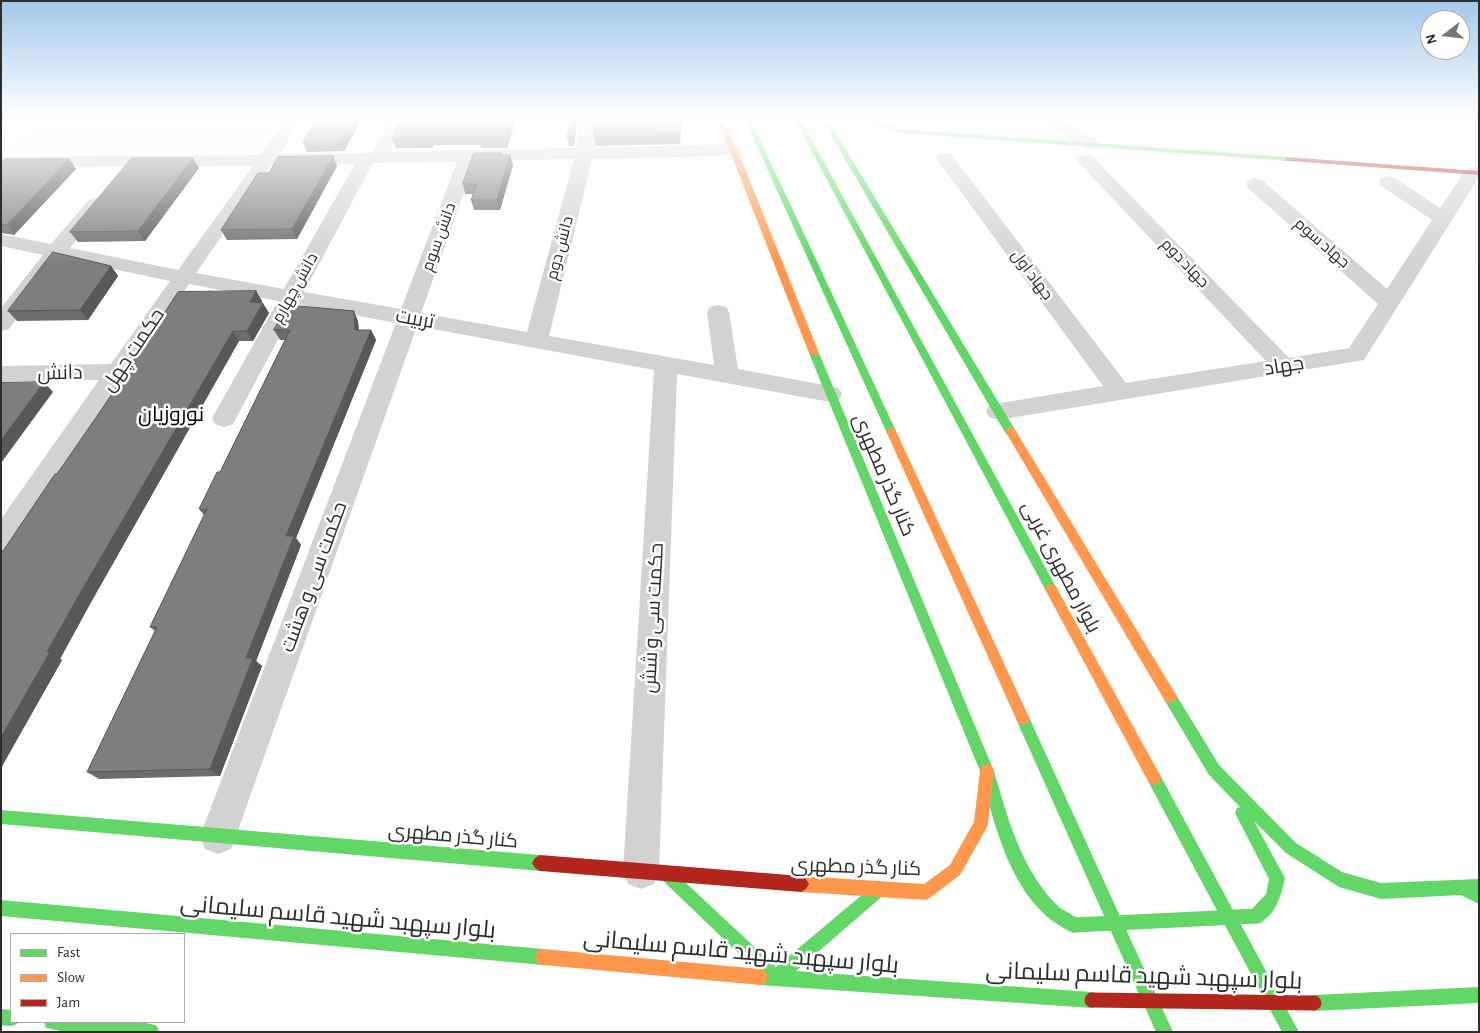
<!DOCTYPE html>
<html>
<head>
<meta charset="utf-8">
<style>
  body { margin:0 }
  #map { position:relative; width:1480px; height:1033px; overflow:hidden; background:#fff; font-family:"Alegreya Sans",sans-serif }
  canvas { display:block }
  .frame { position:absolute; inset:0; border:2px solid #2d2d2d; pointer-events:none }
  .legend { position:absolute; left:10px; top:933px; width:175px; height:90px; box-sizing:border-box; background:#fff; border:1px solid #ababab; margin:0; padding:6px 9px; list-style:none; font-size:15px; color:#2d2d2d }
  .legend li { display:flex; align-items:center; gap:10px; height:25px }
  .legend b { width:25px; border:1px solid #ababab }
  .north { position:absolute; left:1420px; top:10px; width:50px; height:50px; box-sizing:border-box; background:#fff; border:1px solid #ababab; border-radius:50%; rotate:254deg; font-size:14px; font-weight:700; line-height:20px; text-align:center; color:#2d2d2d }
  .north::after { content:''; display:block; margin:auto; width:18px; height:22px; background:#767676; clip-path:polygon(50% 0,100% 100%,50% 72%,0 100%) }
</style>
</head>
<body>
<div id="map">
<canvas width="1480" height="1033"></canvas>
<div class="frame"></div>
<ul class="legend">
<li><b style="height:6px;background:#63d668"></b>Fast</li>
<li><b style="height:6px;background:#ff974d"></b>Slow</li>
<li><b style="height:6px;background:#b3261e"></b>Jam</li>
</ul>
<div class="north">N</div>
</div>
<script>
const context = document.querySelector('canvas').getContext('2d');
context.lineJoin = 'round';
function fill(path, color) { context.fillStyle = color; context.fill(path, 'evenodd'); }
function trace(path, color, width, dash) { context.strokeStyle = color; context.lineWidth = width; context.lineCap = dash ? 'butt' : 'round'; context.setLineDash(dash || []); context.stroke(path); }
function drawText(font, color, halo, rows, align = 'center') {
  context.font = font + ' "Alegreya Sans",Cairo,sans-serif'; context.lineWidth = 5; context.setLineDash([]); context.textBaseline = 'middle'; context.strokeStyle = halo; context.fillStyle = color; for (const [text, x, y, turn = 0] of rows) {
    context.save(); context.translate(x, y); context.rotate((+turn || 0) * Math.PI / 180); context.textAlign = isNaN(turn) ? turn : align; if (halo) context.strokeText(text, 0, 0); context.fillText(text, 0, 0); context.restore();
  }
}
const green = new Path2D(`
  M40,120h249l-23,32h-261z`);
const street = new Path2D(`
  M286,120h16l-23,34 93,-1 18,-33h16l-16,32 186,-4 3,-28h16l-2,28 140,-4 6,1 3,4 -3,4 -24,3 -123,3 -43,177 165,29 -7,-53 3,-5 8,-2 8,2 3,5 9,57 92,17 9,2 3,6 -3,6 -9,2 -153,-28 -18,497 -5,13 -13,5 -13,-5 -5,-13 31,-501 -237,-44 -181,510 -5,13 -13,5 -13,-5 -5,-13 196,-513 -99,-19 -64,120 -9,3 -9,-3 -3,-6 66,-117 -89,-17 -178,266 -10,3v-34l98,-139 -98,2v-16l110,-2 59,-83 -109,-23 -52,71 -8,2v-23l42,-53 -42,-9v-12l50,10 38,-44 7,-2 7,2 3,4 -36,44 108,22 75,-104 -252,1v-10l259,-2zM574,159l-47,173 -106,-19 54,-152zM457,162l-56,147 -97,-17 69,-129zM355,164l-71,125 -88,-16 75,-108z
  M1043,120h20l35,20 3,4 -3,4 -6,1 -6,-1 -41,-24z
  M945,153l6,1 175,229 140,-22 -186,-197 -3,-4 3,-4 6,-1 6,1 197,202 60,-10 29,-44 -130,-116 -2,-4 2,-4 7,-2 7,2 125,109 45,-69 -51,-34 -2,-4 2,-4 7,-2 7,2 45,30 27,-40 6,-1 6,1v9l-115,183 -366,60 -9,-3 -3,-6 3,-6 114,-19 -167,-228 3,-4z`);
const fast = new Path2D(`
  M745,120h6l145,311 -1,3h-8l-1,-3z
  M795,120h6l254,465 2,4 -2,4 -4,1 -4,-1z
  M822,120h6l186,308 1,3 -1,3h-8z
  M863,120h9l28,9 389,28 4,2 -4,2 -390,-28z
  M814,350l5,3 175,418c12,41 23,83 49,118 4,6 10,12 15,17 8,7 20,9 24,19l-2,6 -6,2c-62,-26 -78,-105 -94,-162l-171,-418z
  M1170,691l5,2 44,72 77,78 46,29 39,11 98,-4v25l-18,-9 -80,4 -42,-12 -53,-34 -32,-32 31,57c-4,18 -9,38 -28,46l-6,-2 -2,-6 2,-6 15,-16 3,-15 -34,-66 2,-5 3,-1 -31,-32 -44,-74 -2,-4 2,-4z
  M1023,713l5,2 145,317h-17l-140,-313 2,-4z
  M1154,771l5,2 140,259h-17l-133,-249 -2,-5 2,-5z
  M1,810l539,45 5,3 3,5 -3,5 -5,3 -539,-47z
  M665,865l5,3 106,99 99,-83 5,-3 5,3 3,5 -3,5 -89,77 296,21 6,2 2,6 -2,6 -6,2 -332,-23 -6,-2 -2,-6 4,-7 -96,-92 -3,-5 3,-5z
  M1,900l542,49 6,2 2,6 -2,6 -6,2 -542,-49z
  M1479,987v16l-165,8 -6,-2 -2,-6 2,-6 6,-2z
  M1,1009l10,1v12h7l-1,2 -6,2 -10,-1z
  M44,1022c27,0 90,-5 113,4l2,6h-93l-20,-4z`);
const slow = new Path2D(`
  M716,120h6l15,29 82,204 -2,2 -3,1 -5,-3 -80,-204z
  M891,427l5,4 132,284 2,4 -2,4 -5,2 -5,-2 -132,-292z
  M1010,427l4,1 161,265 2,4 -2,4 -5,2 -5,-2 -160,-270z
  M1051,584l4,1 104,188 2,5 -2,5 -5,2 -5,-2 -102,-190 -2,-4 2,-4z
  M987,764l5,2 2,5 -6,53 -2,5 -26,46 -29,22 -5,3 -125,-8 -5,-3 -3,-5 3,-5 5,-3 123,8 26,-19 24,-43 6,-51 2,-5z
  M543,949l217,20 6,2 2,6 -2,6 -6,2 -217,-20 -6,-2 -2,-6 2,-6z`);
const jam = new Path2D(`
  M1286,157l193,14v4l-190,-14h-3z
  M540,855l261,21 5,3 3,5 -3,5 -5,3 -261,-21 -5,-3 -3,-5 3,-5z`);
const fastBridge = new Path2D(`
  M1074,925l183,-9`);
const jamBridge = new Path2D(`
  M1092,1000l222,3`);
const wall = new Path2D(`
  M361,120l-17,31 -37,1 -4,-10z
  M516,120l-9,28h-26l-1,-3h-46l-2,3h-36l-4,-9z
  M571,120h6l-3,26h-5l-2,-9z
  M595,120h86l-1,24 -85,2 -1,-9z
  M501,155l12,10 -13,45h-26l-3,-10 2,-6h-8l-2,-10z
  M193,158l6,10 -54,73 -67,1 -8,-10z
  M69,159l7,10 -62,66 -13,-2v-70z
  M337,166l-40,73 -70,1 -6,-10 48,-57z
  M111,266l7,10 -30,44 -71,1 -9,-10z
  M256,291l6,10 -1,2 8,10 -16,28h-14l-149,263 -30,55 2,1 -61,108 56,-294z
  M358,321l1,9h12l5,10 -80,198 5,7 -45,116 6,5 -42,110 -121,3 -12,-7 68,-141 -5,-4 54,-112 -5,-6 21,-37 65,-132h-5l-6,-10z`);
const shadedWall = new Path2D(`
  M1,120h11l-11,9z
  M353,120h8l-17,31 -4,-9z
  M511,120h5l-9,28 -2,-10z
  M575,120h2l-3,26 -1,-9z
  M680,120h1l-1,24z
  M431,136l3,9 -2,3 -2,-10z
  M510,155l3,10 -13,45 -3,-10z
  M333,156l4,10 -40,73 -5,-10z
  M193,158l6,10 -54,73 -7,-10z
  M69,159l7,10 -62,66 -7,-10z
  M111,266l7,10 -30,44 -8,-10z
  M256,291l6,10 -6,11 -6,-10z
  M263,303l6,10 -16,28 -6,-10z
  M354,311l4,10 1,19 -4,-10z
  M371,330l5,10 -80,198 5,7 -45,116 6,5 -42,110 -10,-7 76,-233z
  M233,331l6,10 -149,263 -30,55 2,1 -61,108v-31l78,-142z
  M44,382l9,10 -52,71v-23z`);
const building = new Path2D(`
  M317,120h36l-13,22h-37z
  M402,120h109l-6,18 -27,1 2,-3h-49l-1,2 -38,1z
  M571,120h4l-2,17h-6z
  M595,120h85v14l-86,3z
  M474,153h27l-1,2h10l-13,45h-26l6,-16h-14z
  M333,156l-41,73 -71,1 37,-57h11l9,-16z
  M132,158h61l-55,73 -68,1z
  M5,159h64l-62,66 -6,-1v-61z
  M53,252l58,14 -31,44 -72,1z
  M256,291l-6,11 13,1 -16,28h-14l-154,264 -32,57h3l-49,85v-183l54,-80h2l47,-68 74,-114z
  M288,305l66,6 1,19h16l-85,206h8l-48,122h7l-43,111 -123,3 70,-145h-7l57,-118h-8l18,-37h3l70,-142h-16z
  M44,382l-43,58v-57z`);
const farStreetnames = [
  ["دانش سوم",439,237,-70],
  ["جهاد سوم",1322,243,41],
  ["دانش دوم",560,248,-75],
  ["جهاد دوم",1185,263,46],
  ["جهاد اول",1032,275,53],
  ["دانش چهارم",295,288,-61]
];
const streetNames = [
  ["تربیت",415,319,10],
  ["حکمت چهل",133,350,-56],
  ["جهاد",1284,366,-9],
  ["دانش",60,373,-1],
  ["کنار گذر مطهری",884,475,67],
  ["بلوار مطهری غربی",1061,567,62],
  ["حکمت سی و هشت",314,577,-70],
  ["حکمت سی و شش",653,618,-87],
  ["کنار گذر مطهری",453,836,5],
  ["کنار گذر مطهری",856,867,2]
];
const neighbourhoodNames = [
  ["نوروزیان",171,415]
];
const nearStreetnames = [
  ["بلوار سپهبد شهید قاسم سلیمانی",338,917,5],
  ["بلوار سپهبد شهید قاسم سلیمانی",741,952,5],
  ["بلوار سپهبد شهید قاسم سلیمانی",1144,976,2]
];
fill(green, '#f0f3ec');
fill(street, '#d2d2d2');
fill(fast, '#63d668');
fill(slow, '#ff974d');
fill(jam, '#b3261e');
trace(fastBridge, '#63d668', 15);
trace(jamBridge, '#b3261e', 15);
fill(wall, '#6c6c6c');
fill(shadedWall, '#585858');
fill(building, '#7e7e7e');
trace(building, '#585858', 1);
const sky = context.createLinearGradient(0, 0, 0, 264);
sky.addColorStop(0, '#a2c8eb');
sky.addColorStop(0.45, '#fff');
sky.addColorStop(1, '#ffffff00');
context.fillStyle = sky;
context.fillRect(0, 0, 1480, 264);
drawText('16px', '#2d2d2d', '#fff', farStreetnames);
drawText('20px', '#2d2d2d', '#fff', streetNames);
drawText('21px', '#000', '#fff', neighbourhoodNames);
drawText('24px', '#2d2d2d', '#fff', nearStreetnames);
</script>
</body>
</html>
